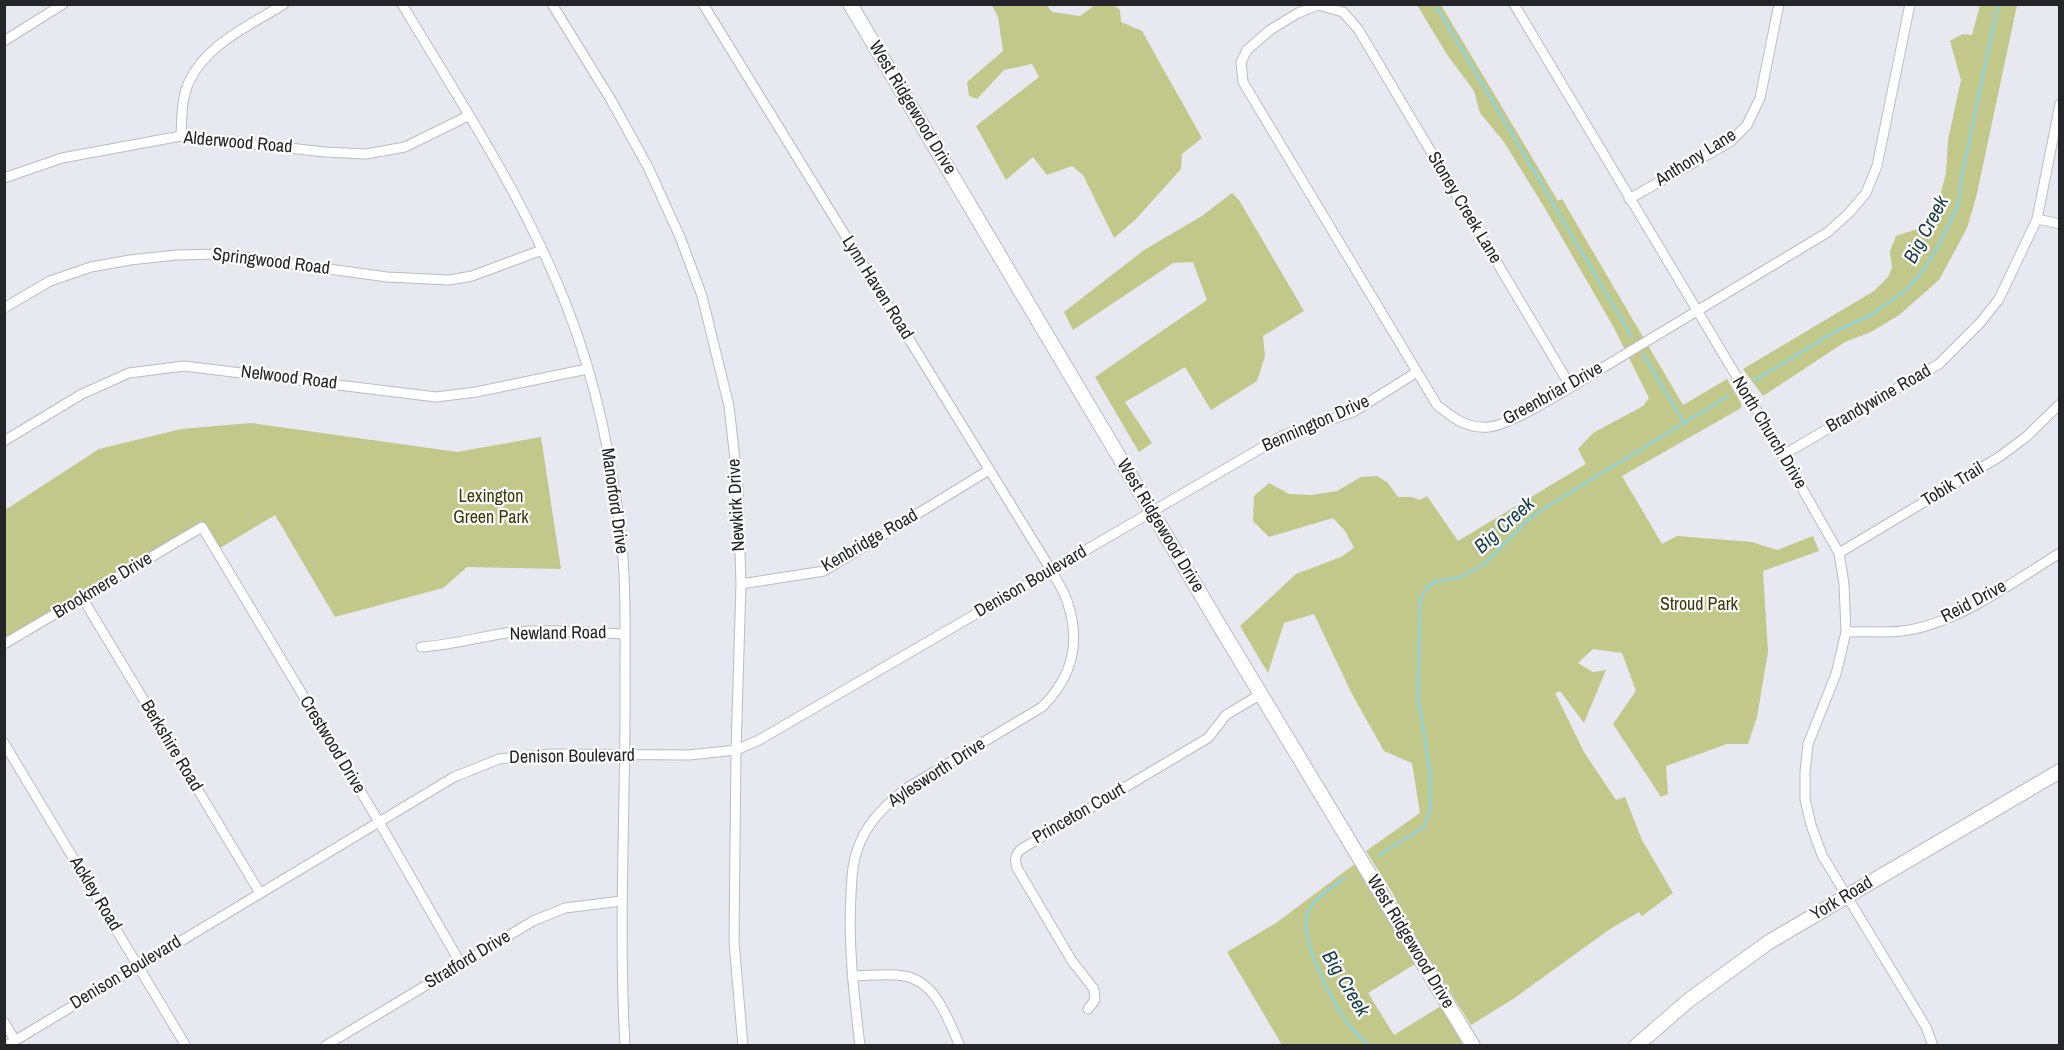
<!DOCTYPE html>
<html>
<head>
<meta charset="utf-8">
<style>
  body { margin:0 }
  #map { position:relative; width:2064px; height:1050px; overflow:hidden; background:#e8e8f1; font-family:"Archivo Narrow",sans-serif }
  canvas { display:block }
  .frame { position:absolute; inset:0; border:6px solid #252529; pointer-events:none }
</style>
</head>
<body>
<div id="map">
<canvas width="2064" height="1050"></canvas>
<div class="frame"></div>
</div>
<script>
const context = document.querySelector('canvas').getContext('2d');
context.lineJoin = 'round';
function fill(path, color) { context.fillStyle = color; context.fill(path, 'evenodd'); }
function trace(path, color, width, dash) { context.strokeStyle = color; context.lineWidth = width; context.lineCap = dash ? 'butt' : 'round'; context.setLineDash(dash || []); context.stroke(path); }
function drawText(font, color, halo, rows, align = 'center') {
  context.font = font + ' "Archivo Narrow",sans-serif'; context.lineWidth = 4.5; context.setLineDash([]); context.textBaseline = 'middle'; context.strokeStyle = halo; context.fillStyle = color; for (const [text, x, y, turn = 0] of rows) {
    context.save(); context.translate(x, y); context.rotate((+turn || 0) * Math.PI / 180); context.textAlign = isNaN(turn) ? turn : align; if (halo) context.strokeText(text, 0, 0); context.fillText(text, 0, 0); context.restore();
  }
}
const green = new Path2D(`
  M992,5h55l5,7 28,4 15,-11h19l6,5 1,12 21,9 60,107 -20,16 -1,15 -46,51 -21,18 -31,-63 -11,-9 -25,9 -14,-18 -27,23 -30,-54 63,-49 -7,-13 -28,6 -27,29 -8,-3 -2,-14 36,-31 -5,-34z
  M1417,5h24l117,196 4,-2 121,206 44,-26 14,24v5l-119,68 40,68 15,-8 75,6 25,8 36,-14 6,15 -56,20 5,81 -11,65 -9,27h-21l-61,22 2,28 -7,3 -48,-73 23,-33 -14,-38 -29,-4 -15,14 15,9 13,-2 -22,53 -24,-32 -5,2 29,59 32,48 9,-3 17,43 31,53 -31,23 -3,-4 -29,17 -97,70 -42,26 -61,-97 -18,-36 -26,-41 54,-38 -8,-50 -28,-12 -32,-57 -38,-80 -30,9 -16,50 -28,-47 56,-52 45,-17 13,-9 -1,-2 -8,-15 -12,-13 -64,19 -16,-16 1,-25 15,-13 20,11 23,1 25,-4 24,-14 16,-1 11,7 10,14h14l8,3 7,-4 31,45 128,-77 -8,-15 15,-16 50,-27 6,-8 -35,-70 -68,-118 -42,-68 -24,-29 -6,-22 -28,-38z
  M1980,5h37l-41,193 -9,30 -28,52 -40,35 -28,17 -26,10 -82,54 -20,-27 131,-78 14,-14 4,-9 -2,-17 6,-15 21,-7 13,6 16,-62 2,-33 13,-60 -11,-39 13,-7 9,1z
  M1232,193l7,7 65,111 -41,25 2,20 -8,25 -46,29 -26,-43 -60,35 27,41 -13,9 -44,-75 112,-77 -14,-38 -20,1 -100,67 -9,-18 80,-62 58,-34z
  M251,423l206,29 84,-15 20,132 -94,-2 -24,21 -108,29 -60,-102 -55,33 -11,-18 -10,-4 -194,114v-130l94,-61 82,-20z
  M1356,863l59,101 -47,29 26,42 47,-29 24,39h-183l-55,-93 49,-29z`);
const stream = new Path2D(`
  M1435,4l197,333
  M1643,354l40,67
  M1754,381l82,-50 37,-17 34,-25 18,-21 15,-25 19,-40 2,-23 37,-176
  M1378,856l46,-29 6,-17v-39l-12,-74 2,-99 8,-12 10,-5 21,-3 25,-14 45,-45 14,-10 185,-113
  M1345,878c-13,10 -35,22 -38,38 -7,27 28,92 46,114 4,5 11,10 16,16`);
const street = new Path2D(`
  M402,4c59,99 123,195 165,303 31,79 48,166 56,251 3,40 2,80 2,120 1,123 -7,245 0,368
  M552,4l59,96 37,67 32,70 22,59 27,110 9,81 3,97 -5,166 -2,192 9,104
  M703,4l348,566c6,11 14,22 17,34 13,40 4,73 -26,103l-135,81c-21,16 -41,35 -49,60 -6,15 -6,30 -7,46 -3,51 3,101 9,152
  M1514,4l251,420 74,129 5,31 2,48 -10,42 -28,70 -3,28v27l6,26 11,30 104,172 7,19
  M4,41l59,-37
  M181,136c1,-18 0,-37 8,-54 17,-38 62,-57 95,-78
  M4,178l58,-20 119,-22 144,16 41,2 39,-7 63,-31
  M1629,199l101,-57 17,-17 13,-27 19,-94
  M2037,219l23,5
  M4,308l46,-27 41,-14 39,-7 46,-5 44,-1 167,23 62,3 23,-4 70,-26
  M1571,387l-213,-358 -15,-17 -25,-7 -20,8 -28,17 -23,20 -6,12 2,20 194,323c16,13 30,24 52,22 23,-2 83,-41 105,-54 78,-47 156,-94 234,-141l21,-19 17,-20 11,-27 33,-162
  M4,441l78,-47 47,-21 55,-7 252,31 40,-5 111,-23
  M1783,455l156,-91 41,-41 19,-24 38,-80 23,-115
  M1839,553l160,-96 27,-20 34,-33
  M741,584l83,-13 165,-101
  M83,599l177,294
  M1846,632c18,-1 38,1 56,-1 54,-6 112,-50 158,-78
  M4,644l198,-117 177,295 82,142
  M421,647c31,-2 61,-11 92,-15 37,-3 75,0 112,2
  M4,743l182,303
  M852,976c16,0 35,-3 52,0 32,5 44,44 56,70
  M1088,1009l7,-9 -1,-11 -22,-28 -55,-93c-3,-9 -2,-15 6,-20l185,-110 18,-23 35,-21
  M4,1022l11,18
  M6,1046l448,-269 45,-18 53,-5 137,1 47,-5 23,-10 523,-304 71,-24 64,-40
  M325,1046l208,-125 32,-13 56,-7`);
const secondary = new Path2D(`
  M850,4l372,626 251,416
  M1636,1046l53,-46 80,-58 291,-171`);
const streetNames = [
  ["West Ridgewood Drive",912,108,59],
  ["Alderwood Road",238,143,5],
  ["Anthony Lane",1696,158,-32],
  ["Stoney Creek Lane",1464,208,59],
  ["Springwood Road",271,262,7],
  ["Lynn Haven Road",877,288,58],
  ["Nelwood Road",289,378,7],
  ["Greenbriar Drive",1553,394,-29],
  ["Brandywine Road",1879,399,-30],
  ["Bennington Drive",1316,424,-24],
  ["North Church Drive",1769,433,59],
  ["Tobik Trail",1953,485,-31],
  ["Manorford Drive",614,501,82],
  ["Newkirk Drive",737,505,-93],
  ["West Ridgewood Drive",1160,526,59],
  ["Kenbridge Road",870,541,-30],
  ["Denison Boulevard",1031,582,-30],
  ["Brookmere Drive",103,586,-31],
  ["Reid Drive",1974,602,-28],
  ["Newland Road",558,634,-1],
  ["Crestwood Drive",332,745,59],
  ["Berkshire Road",171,746,59],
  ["Denison Boulevard",572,757,-1],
  ["Aylesworth Drive",937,773,-33],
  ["Princeton Court",1079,814,-30],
  ["Ackley Road",95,894,59],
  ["York Road",1842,899,-31],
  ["West Ridgewood Drive",1410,942,59],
  ["Stratford Drive",468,960,-31],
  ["Denison Boulevard",126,973,-31]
];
const parkNames = [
  ["Lexington",491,497],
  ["Green Park",491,518],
  ["Stroud Park",1699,605]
];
const waterNames = [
  ["Big Creek",1927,230,-62],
  ["Big Creek",1505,526,-42],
  ["Big Creek",1345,984,59]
];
fill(green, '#c1c889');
trace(stream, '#82d6f1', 2);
trace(street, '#babbc4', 11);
trace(secondary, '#babbc4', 16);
trace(street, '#fff', 9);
trace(secondary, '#fff', 14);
drawText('18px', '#252529', '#fff', streetNames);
drawText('18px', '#363903', '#fff', parkNames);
drawText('italic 20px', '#173d49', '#fff', waterNames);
</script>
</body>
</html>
